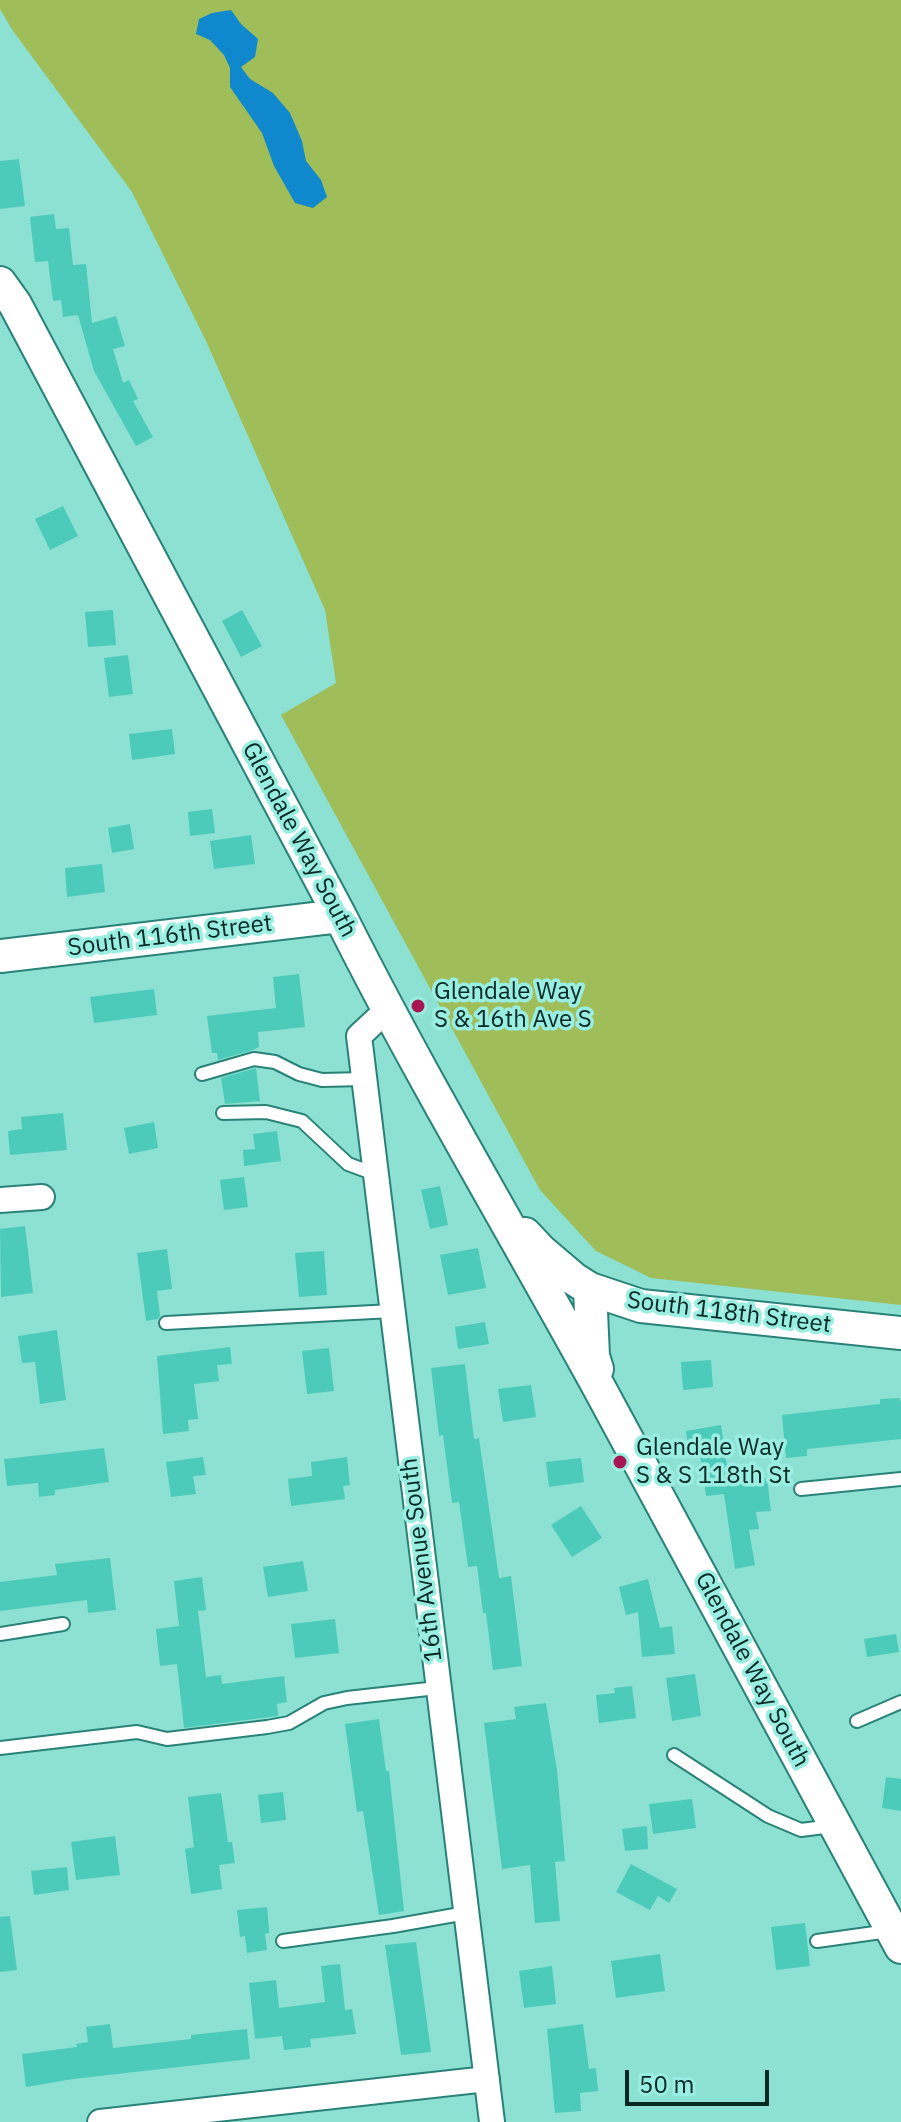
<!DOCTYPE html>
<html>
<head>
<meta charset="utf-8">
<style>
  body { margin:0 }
  #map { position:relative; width:901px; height:2122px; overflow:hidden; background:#8de1d3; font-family:"IBM Plex Sans",sans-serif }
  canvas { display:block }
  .scale { position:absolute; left:625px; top:2070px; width:144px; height:36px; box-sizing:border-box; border:4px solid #042925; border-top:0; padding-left:10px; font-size:24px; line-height:28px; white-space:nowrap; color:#042925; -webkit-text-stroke:6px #9aeee1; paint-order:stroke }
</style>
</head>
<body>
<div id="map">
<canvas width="901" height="2122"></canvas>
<div class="scale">50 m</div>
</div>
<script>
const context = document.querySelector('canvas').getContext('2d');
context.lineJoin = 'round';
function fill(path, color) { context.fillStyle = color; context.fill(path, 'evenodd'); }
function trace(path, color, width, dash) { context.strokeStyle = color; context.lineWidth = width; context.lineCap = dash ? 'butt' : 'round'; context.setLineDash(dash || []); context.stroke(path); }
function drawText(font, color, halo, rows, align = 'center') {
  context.font = font + ' "IBM Plex Sans",sans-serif'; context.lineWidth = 7; context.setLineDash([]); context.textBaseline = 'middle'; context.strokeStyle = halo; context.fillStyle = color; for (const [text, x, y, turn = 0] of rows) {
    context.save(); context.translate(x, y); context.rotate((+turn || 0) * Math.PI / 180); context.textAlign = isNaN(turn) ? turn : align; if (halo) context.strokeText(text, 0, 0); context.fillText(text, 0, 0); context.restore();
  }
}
const green = new Path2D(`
  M0,0h901v1305l-250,-27 -55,-27 -56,-61 -259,-475 55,-32 -11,-73 -119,-269 -74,-149 -119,-161 -13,-22z`);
const water = new Path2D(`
  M231,10l10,14 17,15 -3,18 -14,10 9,12 23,14 17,20 12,28 4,20 15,19 6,17 -14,11 -18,-5 -21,-37 -12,-33 -32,-46v-19l-6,-13 -14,-15 -14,-6 3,-15 13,-6z`);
const building = new Path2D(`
  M19,159l6,47 -25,3v-48z
  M54,214l2,15 13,-1 4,37 13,-1 6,59 24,-7 9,30 -12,3 10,34 6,-3 9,19 -5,2 20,36 -17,9 -42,-75 -16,-56 -15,2 -2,-17 -8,1 -5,-40 -13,1 -5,-45z
  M63,506l15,30 -28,14 -15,-31z
  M113,610l3,35 -28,2 -3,-35z
  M242,610l20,36 -21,11 -19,-36z
  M128,655l5,39 -24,3 -5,-39z
  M172,729l3,25 -43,6 -3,-26z
  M212,809l3,24 -25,3 -2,-24z
  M130,824l4,25 -22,4 -4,-25z
  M251,835l4,29 -41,5 -4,-28z
  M102,864l3,28 -38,5 -2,-29z
  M299,974l6,53 -47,5 1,15 -6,3 -35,10 -1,-7h-5l-5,-37 69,-8 -3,-31z
  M154,989l3,26 -63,8 -4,-26z
  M256,1068l4,33 -35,3 -4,-26z
  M63,1113l4,37 -57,5 -2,-24 14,-2 -1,-12z
  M154,1122l4,26 -29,6 -5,-26z
  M277,1131l4,30 -37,5 -1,-16 12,-1 -2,-15z
  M244,1177l4,30 -24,3 -4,-30z
  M440,1186l8,39 -18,4 -9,-39z
  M25,1226l8,67 -32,4 -1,-68z
  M478,1248l8,40 -38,7 -8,-40z
  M167,1249l5,40 -15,2 3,25 -2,3 -12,2 -9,-68z
  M324,1251l3,44 -28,2 -4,-44z
  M485,1322l4,22 -31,5 -3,-22z
  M57,1330l9,70 -26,4 -5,-42 -13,1 -4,-27z
  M230,1347l2,17 -15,1 2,16 -25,3 4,35 -10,1 1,11 -26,3 -6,-78z
  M329,1348l5,43 -27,3 -5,-43z
  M711,1360l2,27 -30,3 -2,-28z
  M465,1364l9,75 5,-1 20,140 12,-2 11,90 -29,4 -7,-57h-3l-6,-47 -9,1 -9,-65 -7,1 -9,-68 -4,1 -8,-68z
  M531,1385l5,32 -33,5 -5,-33z
  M899,1398l2,4v37l-94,10v7l-21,2 -4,-43 98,-11v-5z
  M721,1425l7,48 9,-1 2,10 28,-4 4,33 -15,1 3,17 -10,1 6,35 -20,4 -11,-75 -18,2 -6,-42 -11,1 -3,-24z
  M104,1448l5,34 -54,8v5l-16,2 -1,-14 -31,3 -3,-27z
  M203,1457l3,18 -13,1 3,18 -25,3 -5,-35z
  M347,1457l3,28 -7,1 2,13 -54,7 -3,-27 24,-3 -1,-14z
  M581,1458l3,24 -35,5 -3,-25z
  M581,1506l21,32 -30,19 -21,-32z
  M110,1558l6,52 -28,3 -1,-13 -87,11v-29l57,-7 -2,-11z
  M303,1561l5,30 -40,6 -5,-30z
  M202,1577l4,33 -8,1 8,66 15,-2 1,9 62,-8 3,26 -10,2 1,12 -94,12 -7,-64 -17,2 -4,-37 23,-3 -5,-45z
  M648,1579l12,49 12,-2 3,28 -33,3 -4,-45 -12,3 -7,-28z
  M335,1619l4,34 -44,5 -4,-34z
  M896,1634l3,18 -32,5 -3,-18z
  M695,1674l6,42 -29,5 -6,-43z
  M632,1686l4,32 -37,5 -3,-28 19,-2 -1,-5z
  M546,1703l11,67 8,91 -10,1 5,59 -25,2 -5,-58 -28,4 -18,-146 32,-4 -2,-12z
  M379,1719l7,52h3l15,140 -25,4 -16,-104 -6,1 -12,-88z
  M886,1777l15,2v32l-19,-3z
  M283,1792l3,28 -25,3 -3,-28z
  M221,1793l7,49h4l3,21 -16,2 3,24 -31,5 -6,-45 9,-2 -6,-50z
  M692,1799l4,29 -43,6 -4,-30z
  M647,1826l1,23 -23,2 -3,-22z
  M115,1836l5,39 -44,5 -5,-38z
  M631,1864l46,25 -8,14 -11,-7 -8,14 -34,-18z
  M67,1867l2,23 -35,5 -3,-24z
  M267,1907l2,22v4l-4,1 2,16 -20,3 -2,-17 -5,1 -3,-27z
  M10,1916l7,54 -17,2v-55z
  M805,1923l5,43 -34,4 -5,-43z
  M416,1942l15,110 -30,3 -16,-110z
  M660,1954l5,37 -49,7 -5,-37z
  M340,1964l5,46 7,-1 4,25 -46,5 1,8 -27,3 -2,-14 -27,3 -6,-56 27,-3 3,28 46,-6 -4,-36z
  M552,1966l4,38 -32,4 -5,-37z
  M110,2024l3,24 78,-9v-4l56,-6 3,30 -177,20 -47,8 -4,-33 55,-7 -1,-3 12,-2 -2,-15z
  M583,2024l6,45 7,-1 2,23 -18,2 1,18 -26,2 -8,-84z`);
const lane = new Path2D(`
  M202,1074l52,-15 21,3 24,12 23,6 42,-1
  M223,1113l43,-1 36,9 46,43 27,10
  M166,1323l226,-12
  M801,1489l100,-10
  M0,1634l63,-10
  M857,1721l44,-19
  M0,1748l137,-16 30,7 100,-12 22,-4 35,-20 23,-5 90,-10
  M674,1755l94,61 33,14 31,-4
  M283,1941l110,-15 73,-13
  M817,1941l72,-10`);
const street = new Path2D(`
  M387,1010l-28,26 133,1086
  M0,1200l42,-3
  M100,2122l387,-43`);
const secondary = new Path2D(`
  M0,283l15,21 325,612c81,162 175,318 262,477 101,184 198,370 299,554
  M0,956l340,-40
  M525,1234l16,17 33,28 16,10 51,17 260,27
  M590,1289l3,67 4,13`);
const markers = [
  [418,1006,8,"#a71653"],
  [620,1462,8,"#a71653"]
];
const streetNames = [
  ["Glendale Way South",299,840,62],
  ["South 116th Street",170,936,-7],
  ["South 118th Street",729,1313,7],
  ["16th Avenue South",422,1560,-97],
  ["Glendale Way South",752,1670,62]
];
const poiNames = [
  ["Glendale Way",434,992],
  ["S & 16th Ave S",434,1020],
  ["Glendale Way",636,1448],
  ["S & S 118th St",636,1476]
];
fill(green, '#9fbd58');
fill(water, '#1088ce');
fill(building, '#4ccbba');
trace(lane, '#298277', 16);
trace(street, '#298277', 28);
trace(secondary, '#298277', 36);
trace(lane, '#fff', 12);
trace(street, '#fff', 24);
trace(secondary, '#fff', 32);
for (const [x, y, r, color] of markers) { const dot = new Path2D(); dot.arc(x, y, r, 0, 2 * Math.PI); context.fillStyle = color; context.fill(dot); trace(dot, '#9aeee1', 3); }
drawText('24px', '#042925', '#9aeee1', streetNames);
drawText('24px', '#042925', '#9aeee1', poiNames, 'left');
</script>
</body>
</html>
